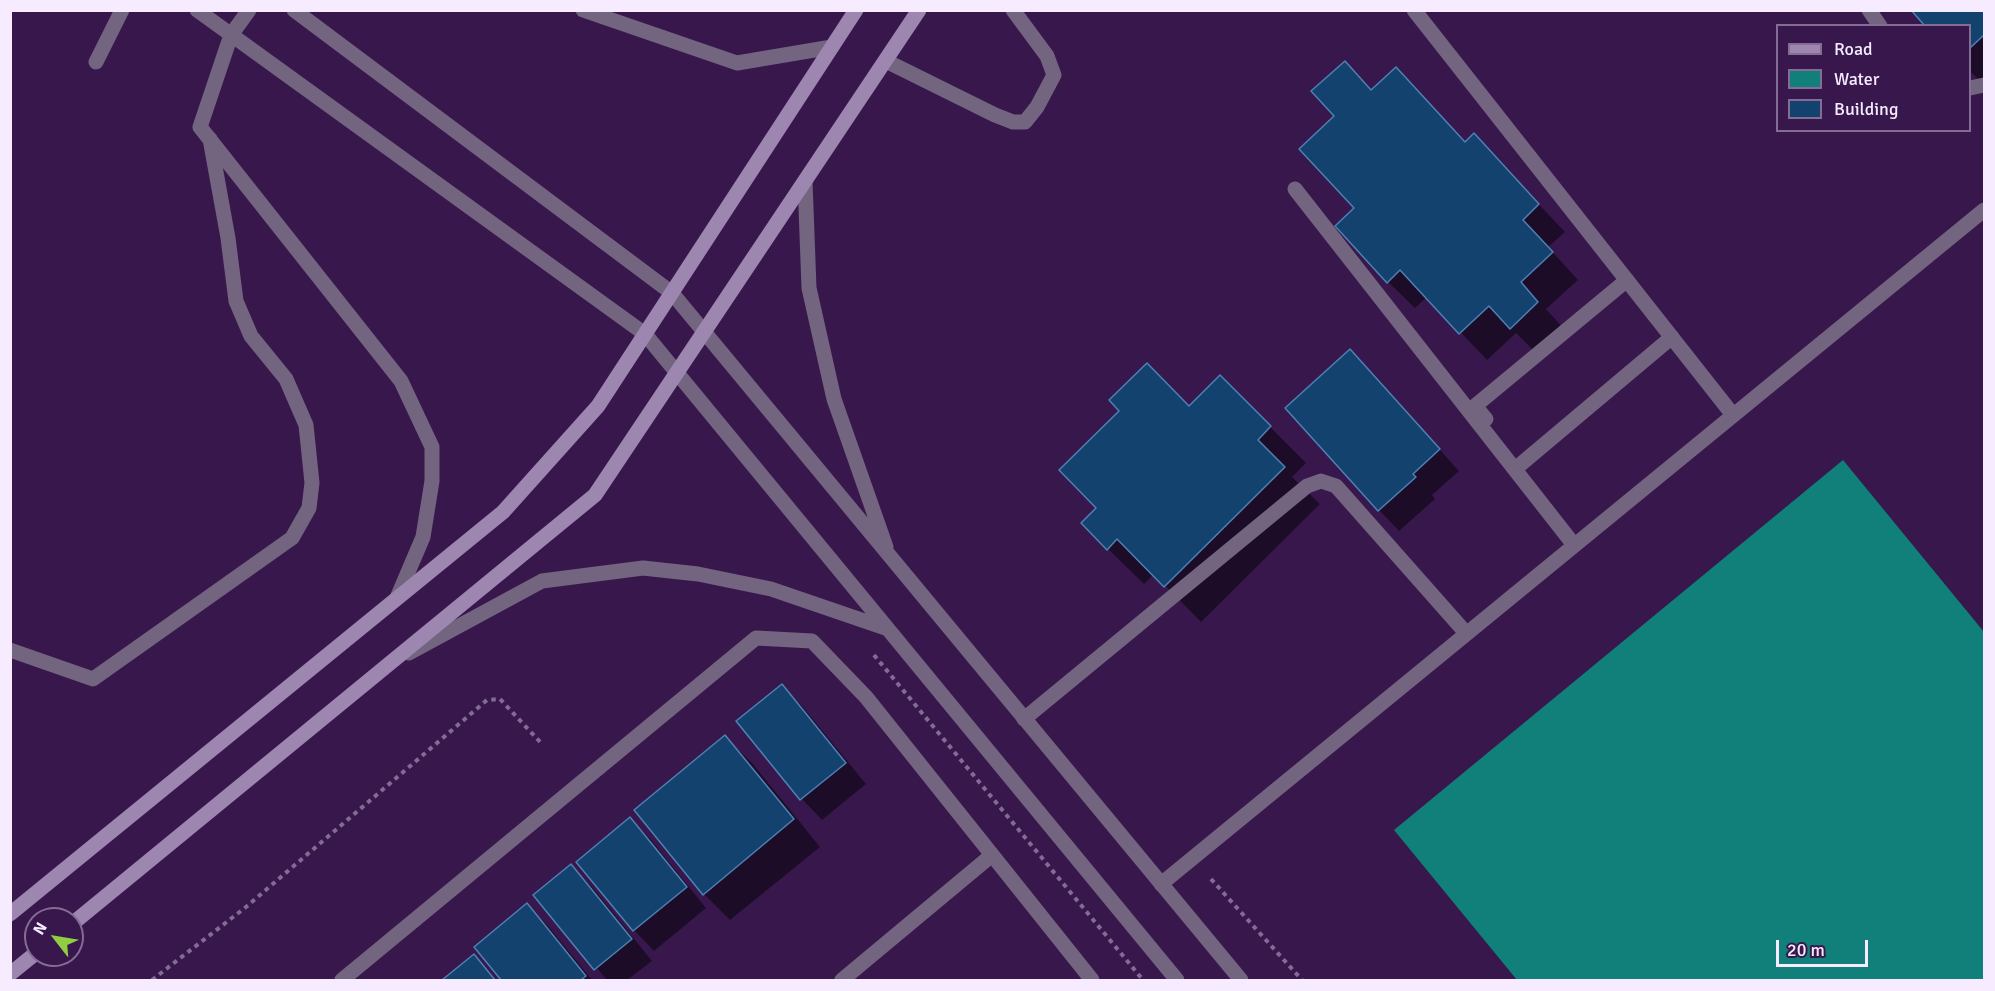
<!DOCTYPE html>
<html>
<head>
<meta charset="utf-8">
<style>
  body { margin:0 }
  #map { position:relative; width:1995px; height:991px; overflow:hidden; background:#38184c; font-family:Signika,sans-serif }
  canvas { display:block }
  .frame { position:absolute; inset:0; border:12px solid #f6ebff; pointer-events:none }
  .legend { position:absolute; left:1776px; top:24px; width:195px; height:108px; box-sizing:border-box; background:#38184c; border:2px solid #846c94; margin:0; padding:8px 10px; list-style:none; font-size:18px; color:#f6ebff }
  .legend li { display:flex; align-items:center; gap:12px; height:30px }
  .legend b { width:30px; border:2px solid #846c94 }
  .north { position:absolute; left:24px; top:907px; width:60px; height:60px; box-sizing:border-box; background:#38184c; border:2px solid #846c94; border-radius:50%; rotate:301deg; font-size:16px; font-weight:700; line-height:24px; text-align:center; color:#f6ebff }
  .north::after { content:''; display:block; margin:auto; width:21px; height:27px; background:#90cd41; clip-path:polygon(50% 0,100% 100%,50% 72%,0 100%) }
  .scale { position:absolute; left:1776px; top:940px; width:92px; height:27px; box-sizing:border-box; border:3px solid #f6ebff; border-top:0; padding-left:8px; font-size:18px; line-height:21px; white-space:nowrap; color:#f6ebff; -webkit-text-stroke:4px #38184c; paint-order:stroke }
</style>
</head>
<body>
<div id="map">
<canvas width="1995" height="991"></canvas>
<div class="frame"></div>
<ul class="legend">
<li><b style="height:8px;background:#9d86af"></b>Road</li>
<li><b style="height:16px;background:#117f7a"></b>Water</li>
<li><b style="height:16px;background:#13426e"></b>Building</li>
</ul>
<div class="north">N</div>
<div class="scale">20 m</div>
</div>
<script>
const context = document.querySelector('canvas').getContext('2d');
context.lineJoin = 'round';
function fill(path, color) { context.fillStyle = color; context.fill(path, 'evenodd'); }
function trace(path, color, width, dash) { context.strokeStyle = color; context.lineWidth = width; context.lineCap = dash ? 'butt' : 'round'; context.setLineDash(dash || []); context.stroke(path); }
const water = new Path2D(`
  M1843,460l141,172v348h-467l-123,-150z`);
const shadow = new Path2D(`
  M1914,10h70v75l-14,-14v-45z
  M1345,63l27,28 24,-22 70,73 8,-7 91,97 -17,15 30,33 -32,29 18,20 -27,25 -21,-21 -29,27 -60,-63 -12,11 -27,-26 -32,-74 -20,-92z
  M1350,351l109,120 -27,24 3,4 -36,32 -20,-21z
  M1220,377l86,86 -14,14 28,27 -119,118 -47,-48 -10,10 -36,-35 81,-141z
  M782,686l20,20 64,78 -44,36 -20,-21 -64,-78z
  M725,737l27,26 68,84 -90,73 -26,-26z
  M630,819l21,21 55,68 -52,43 -20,-21z
  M571,867l21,20 60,74 -25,19h-20l-71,-84z
  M527,905l21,21 44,54h-89l-27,-33z
  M474,956l22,24h-52z`);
const building = new Path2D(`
  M1911,10h73v25l-14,13v-22h-45z
  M1345,61l26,29 25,-23 69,75 9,-9 65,71 -16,16 30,32 -32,30 17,20 -28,27 -21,-23 -30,28 -59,-64 -13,13 -52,-57 19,-18 -55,-59 35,-33 -23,-25z
  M1350,349l90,100 -27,25 3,3 -38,34 -93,-103z
  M1147,363l42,43 31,-31 51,51 -13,14 27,27 -121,120 -47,-48 -10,11 -26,-27 15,-15 -37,-38 60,-59 -10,-11z
  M782,684l64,79 -46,37 -64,-79z
  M725,735l69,84 -91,76 -69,-85z
  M630,817l57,70 -54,44 -57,-69z
  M571,864l61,75 -38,31 -61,-75z
  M527,903l59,73 -5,4h-80l-27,-33z
  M474,954l21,26h-53z`);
const path = new Path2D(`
  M874,655l269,325
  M1211,879l91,101
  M152,980l94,-73 241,-207 13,-1 41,44`);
const service = new Path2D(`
  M1414,10l319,405
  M1869,10l11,16
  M886,61l109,54 18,7h12l12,-15 17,-32 -7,-19 -34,-46
  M1970,88l14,-3
  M1295,189l279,356
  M1486,419l-11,-13 152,-126
  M1521,464l151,-127
  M10,650l83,29 199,-141 17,-30 3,-25 -6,-58 -20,-46 -35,-43 -15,-35 -8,-63 -18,-99
  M1024,719l283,-233 14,-5 15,5 130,147`);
const minor = new Path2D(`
  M96,62l26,-52
  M1161,884l823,-674
  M342,980l414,-342 56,3 54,56 226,283
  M842,980l150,-125`);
const tertiary = new Path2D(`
  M197,10l448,324 532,646
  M249,10l-18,25 -31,92 201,254 31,66v34l-9,56 -26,61
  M294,10l378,283 569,687
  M583,10l154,53 95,-16
  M805,181l4,107 25,111 52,148
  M409,653l133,-72 101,-13 55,6 73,15 117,40`);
const secondary = new Path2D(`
  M10,914l493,-402 95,-106 258,-396
  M72,924l523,-429 324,-485
  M10,974l26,-21`);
fill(water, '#117f7a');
fill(shadow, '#0007');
fill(building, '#13426e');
trace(building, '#4f81b4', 1.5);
trace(path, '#836c93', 4, [4.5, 4.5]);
trace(service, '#73657f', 15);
trace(minor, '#73657f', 15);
trace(tertiary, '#73657f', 15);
trace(secondary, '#9d86af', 15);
</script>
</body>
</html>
